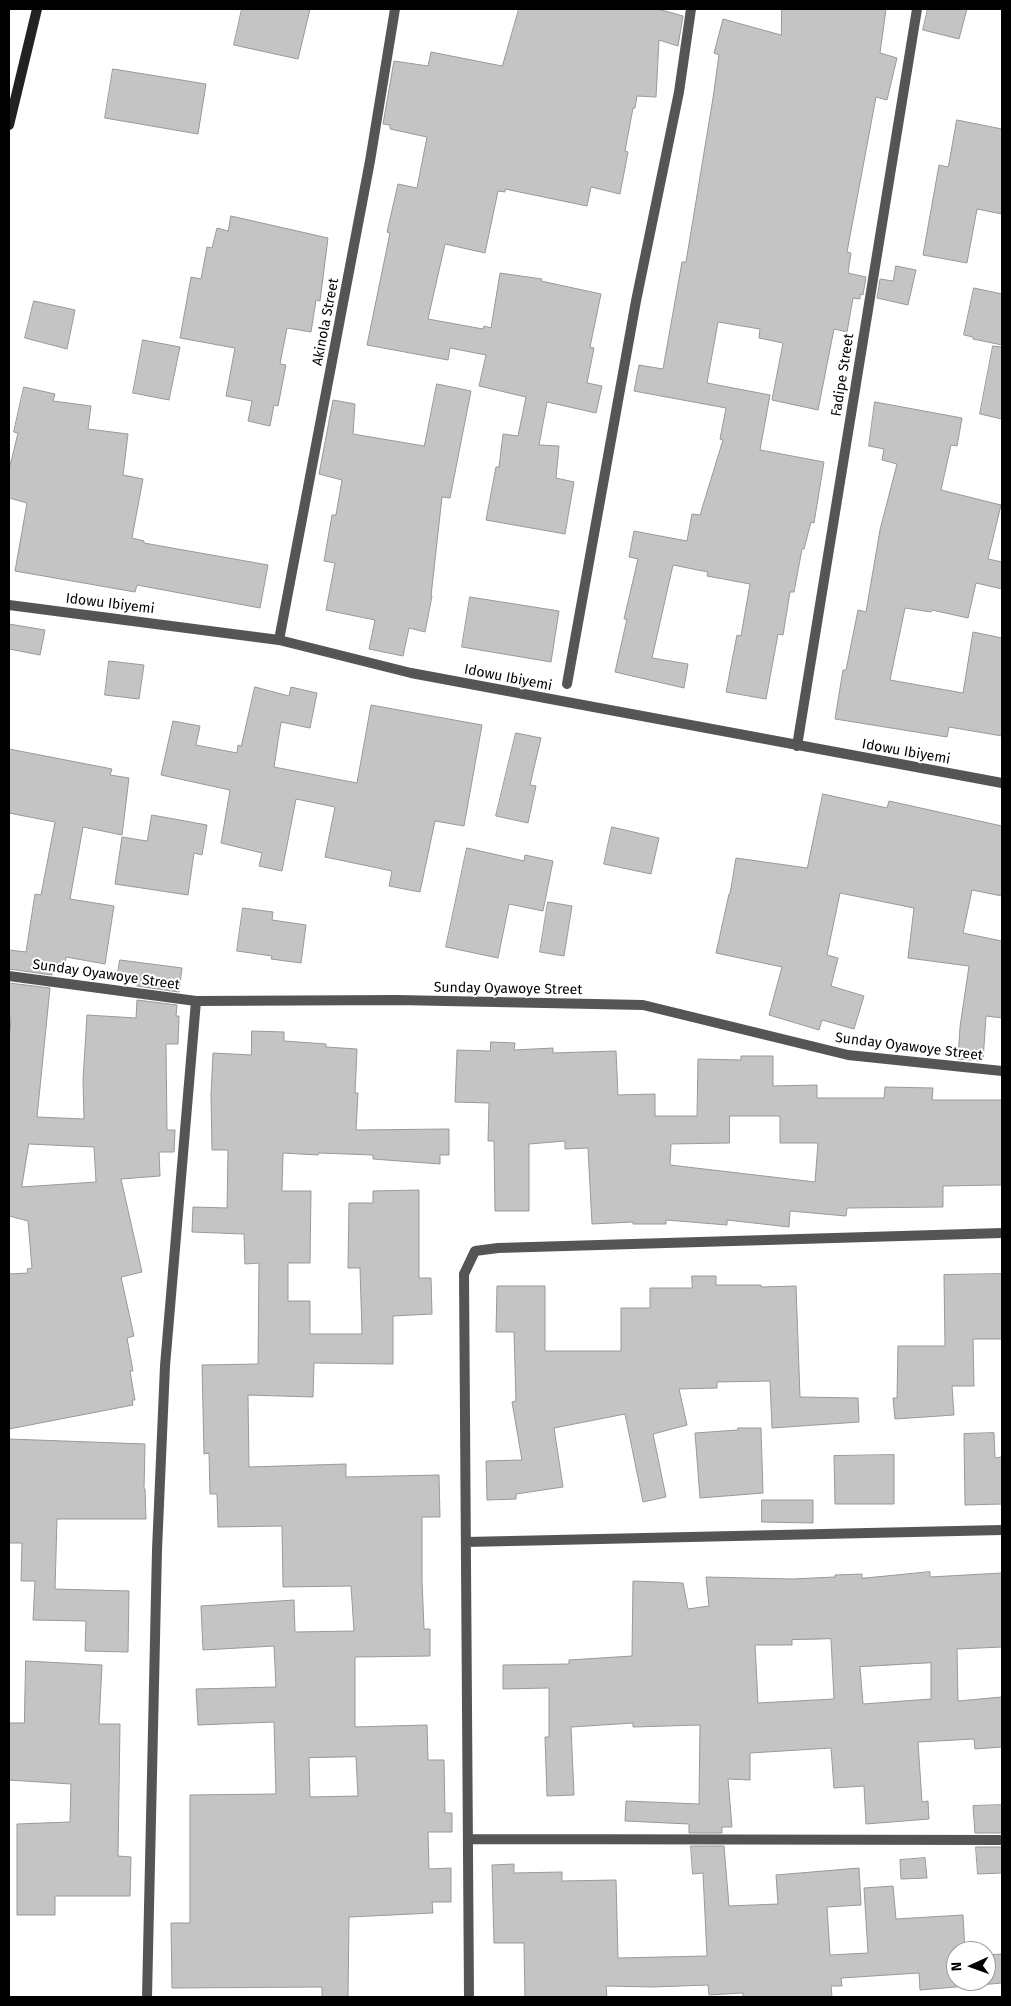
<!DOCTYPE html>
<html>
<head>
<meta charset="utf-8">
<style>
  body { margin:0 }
  #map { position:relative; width:1011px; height:2006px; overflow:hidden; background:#fff; font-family:"Fira Sans",sans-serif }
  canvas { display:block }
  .frame { position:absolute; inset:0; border:10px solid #000; pointer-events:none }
  .north { position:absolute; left:946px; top:1941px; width:50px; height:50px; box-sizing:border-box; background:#fff; border:1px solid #999; border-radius:50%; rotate:268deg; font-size:14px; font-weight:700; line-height:20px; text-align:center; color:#000 }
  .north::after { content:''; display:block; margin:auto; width:18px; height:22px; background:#000; clip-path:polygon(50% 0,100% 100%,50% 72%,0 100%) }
</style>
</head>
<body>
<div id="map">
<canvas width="1011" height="2006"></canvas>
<div class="frame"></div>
<div class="north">N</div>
</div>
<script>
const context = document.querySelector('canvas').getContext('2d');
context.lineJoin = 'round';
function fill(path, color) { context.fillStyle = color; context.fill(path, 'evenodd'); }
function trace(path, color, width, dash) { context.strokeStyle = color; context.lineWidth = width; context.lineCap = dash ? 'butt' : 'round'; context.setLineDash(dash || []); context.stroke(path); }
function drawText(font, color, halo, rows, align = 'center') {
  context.font = font + ' "Fira Sans",sans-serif'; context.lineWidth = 4; context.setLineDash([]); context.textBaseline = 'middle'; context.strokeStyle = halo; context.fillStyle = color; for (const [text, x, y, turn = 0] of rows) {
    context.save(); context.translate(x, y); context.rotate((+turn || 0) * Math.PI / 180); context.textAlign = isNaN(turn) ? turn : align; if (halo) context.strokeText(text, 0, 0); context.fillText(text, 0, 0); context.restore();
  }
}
const building = new Path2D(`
  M242,9h68l-12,50 -64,-14z
  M519,9h139l25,7 -5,30 -19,-6 -3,57 -19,-1 -2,12h-2l-8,43 3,1 -8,42 -29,-7 -4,19 -82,-17v3l-7,-1 -13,62 -40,-9 -17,75 55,10 1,-3 7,2 9,-55 42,6 -1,2 60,13 -11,53 4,1 -7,35 15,3 -6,27 -49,-11 -8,43 20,1 -3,32 18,4 -9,52 -79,-14 10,-53h3l4,-33 15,2 8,-39 -47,-11 7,-31 -36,-7 -2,12 -81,-15 23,-112 -3,-1 11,-48 19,4 10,-51 -37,-8v-4l-7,-1 11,-63 34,5 3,-14 71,14z
  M782,9h104l-6,44 17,5 -10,42 -11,-3 -29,155 4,1 -3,20 18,4 -3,18 -3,-1v5l-7,-1 -6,34 -13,-3 -16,81 -46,-10 11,-57 -24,-5 1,-9 -42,-7 -11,61 63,12 -10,55 64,12 -10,61 -3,-1 -7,27h-2l-8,43h-4l-7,43 -5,-1 -12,65 -40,-7 11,-57 4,1 9,-52 -43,-8 1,-4 -35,-7 -21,93 36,6 -4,24 -69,-16 12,-53h-3l14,-60 -9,-2 5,-26 53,10 5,-27 8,1 23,-75 -3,-1 6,-31 -92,-17 5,-26 24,4 19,-107h4l27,-164 6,-43 -5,-2 9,-34 58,16z
  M928,9h39l-8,30 -36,-9z
  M113,69l93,15 -8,50 -93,-16z
  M957,120l45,9v85l-25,-5 -10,54 -44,-8 16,-90 9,2z
  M231,216l97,22 -8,63 -4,-1 -5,32 -24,-4 -7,36 6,1 -8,41 -4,-1 -4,21 -22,-5 4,-20 -26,-5 9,-48 -55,-10 11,-61 10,2 6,-32 5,1 5,-20 11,3z
  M896,266l20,4 -8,35 -31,-7 3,-19 13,2z
  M974,288l28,6v51l-29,-6v-2l-9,-2z
  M34,301l41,9 -8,39 -42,-11z
  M143,340l37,7 -11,53 -36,-7z
  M993,346l9,1v72l-22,-5z
  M437,384l34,7 -21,107 -8,-1 -11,99h1l-7,36 -16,-4 -6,28 -34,-7 6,-29 -49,-10 9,-47 -11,-2 8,-46h4l6,-35 -23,-6 14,-74 22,4 -2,30 71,12z
  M24,387l31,7 -2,7 38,5 -3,23 40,5 -5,41 20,4 -11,59 12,3v2l124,22 -8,43 -123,-23 -2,7 -120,-21 12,-68 -18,-5v-28l9,-37 -4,-1z
  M875,402l87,16 -5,28 -6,-1 -10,45 60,15 -13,54 14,3v27l-26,-6 -8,35 -36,-8 -1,2 -26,-4 -15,72 73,13 10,-61 29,6v98l-53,-9 -2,10 -112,-18 8,-49h3l12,-60 8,2 14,-82 17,-66 -15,-4 2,-11 -15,-3z
  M470,597l89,14 -8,51 -89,-15z
  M9,624l36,6 -5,25 -31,-6z
  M109,661l35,4 -5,34 -34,-4z
  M255,687l34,9 2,-9 26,6 -7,35 -29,-6 -7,45 83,16 14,-78 111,20 -18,101 -29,-5 -15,71 -31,-6 3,-15 -67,-14 10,-50 -39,-8 -14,72 -23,-5 3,-13 -41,-10 9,-53 -69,-15 12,-54 27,5 -4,19 41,8 1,-8 3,1z
  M516,733l25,5 -11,47 6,1 -8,37 -32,-7z
  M9,749l103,20 -2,6 19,3 -7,57 -39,-8 -13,72 44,7 -9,58 -39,-7 -2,16 -12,-2v4l-43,-6v-19l17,2 9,-58 6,1 14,-73 -46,-9z
  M823,794l64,14 2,-7 113,25v70l-30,-6 -9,43 39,8v77l-16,-2 -3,45 -25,-2 2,-32 9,-61 -61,-8 6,-50 -74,-15 -13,62 11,3 -7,28 33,10 -10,33 -32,-9 -3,10 -50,-15 13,-48 -66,-14 13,-59h1l6,-36 71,10z
  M152,815l55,10 -5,30 -8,-2 -6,42 -73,-11 7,-47 25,4z
  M612,827l47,11 -8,36 -47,-10z
  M467,848l57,13 1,-6 28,6 -10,50 -34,-7 -11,54 -52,-11z
  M548,902l24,4 -8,50 -24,-4z
  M243,908l30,4 -1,8 34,5 -5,38 -30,-4 1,-3 -35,-5z
  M120,960l62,8 -3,24 -42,-6v-6l-20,-2z
  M9,983l41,5 -13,129 47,2 -1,-39 4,-65 49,3 1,-18 40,5 -1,11h3l-1,28h-12l1,86h8l-1,22h-15l1,24 -39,3 21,93 -21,5 13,59 -7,2 6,33h-3l5,29h-3l1,5 -124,24v-155l19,-1 -1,-4 5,-1 -4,-47 -19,-5v-175l2,-23 -2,-1zM29,1144l65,3 2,35 -74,5z
  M252,1031l32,1v9l42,3v3l31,2 -2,44h3l-2,37 93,-1v26h-9v9l-67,-5v-4l-54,-2 -1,2 -35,-2 -1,38h29l-1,72h-22v38h22v33h52l-2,-66h-12l1,-65h24v-12l46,-1v88h12l1,36 -39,2v48l-79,-1 -1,34 -65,-2 1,72 97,-3v13l93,-2 1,42h-18v63l2,49h6v27l-75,1v70l72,-2 1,35h16l1,53h7v19h-24l1,37 22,-1v34h-19l1,11 -84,4 -1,80h-26v-10l-150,1 -1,-65h19v-128l86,-1 -2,-72 -76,3 -2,-36 80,-2 -2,-41 -71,4 -2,-44 93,-6 1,32 59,-1 -3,-45 -68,1 -1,-61 -64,1 -1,-33h-7l-1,-41 -5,1 -2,-89 56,-1 1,-101 -14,1 -1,-30 -52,-2 1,-25 34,1 1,-58h-16l-1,-55 2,-42 38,2zM356,1757l2,39 -48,1 -1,-39z
  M491,1042l24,1 -1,7 39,-2v5l63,-2 2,44 37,-1v22h42l1,-57 43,1v-4h32v30l44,-1v13h67l1,-11 48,1 -1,12h70v85l-59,1v21l-96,1 -1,8 -56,-5 -1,16 -62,-7v5l-61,-5v4h-33v-2l-41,2 -4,-76 -23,1v-8l-36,3v67h-34l-1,-70h-6l1,-38 -34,-1 2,-52 33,1zM730,1116h50v27h38l-3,39 -145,-17 1,-21 58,-1z
  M1002,1274v65h-29l1,47h-22l2,29 -59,4 -2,-21h4l1,-52h47l-1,-71z
  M692,1276h24v9h45v2l35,-1 4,111 58,1 1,24 -87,6 -2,-47 -53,1v6l-38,1 8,36 -34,9 13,63 -23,5 -18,-88 -71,14 9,59 -47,7v5l-29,1 -1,-39 36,-1 -10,-58 4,-1 -2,-69h-18l1,-46h48v65h76v-43h29v-20h42z
  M738,1428h23l2,65 -63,5 -5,-65 43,-3z
  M994,1433l1,25 7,-1v47l-37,1 -1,-71z
  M9,1439l136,5 -1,45h1l1,30h-89l-2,70 74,2 -1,61 -43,-1 1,-30 -53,-1 2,-39h-14l1,-38h-13z
  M894,1455v49h-59l-1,-48z
  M762,1500h51v23l-51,-1z
  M930,1572v5l72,-4v74l-45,2 1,52 44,-4v50l-27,2 -1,-10 -56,3 4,60 6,-1 1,18 -63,5 -2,-38 -30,2 -3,-40 -81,5v27l-22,-1 4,48h-10v6h-33v-9l-64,-3 1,-20 73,3 1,-79 -67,2v-4l-62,4 3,68 -27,1 -2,-59h4v-49l-46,1v-24l66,-1v-4l63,-4 1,-75 50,2 5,26 21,-3 -3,-29 86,2 43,-2v-2l27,-1v4zM831,1639l3,60 -76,4 -3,-58h37v-5zM931,1663v36l-68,5 -3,-37z
  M26,1661l76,4 -3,59h21l-2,132 13,1 -1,39h-75v19h-38v-91l53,-2 1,-38 -62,-4v-57h15z
  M1002,1805v28h-27l-2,-27z
  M691,1846h33l5,60 49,-2 -2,-29 83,-7 2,37 -34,2 3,48 38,-2 -4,-65 29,-2 3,33 67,-4 2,36h-9v30h30v-26l16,-1v29l-82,7 -1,-17 -78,5 1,8h-11l1,11h-89v-4l-34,2 -1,-10 -56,2 -46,-1 1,11h-82l-1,-54h-30l-2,-78 22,-1v9l48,-1v9l54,-1 2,78 89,-2 -4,-83 -10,1z
  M976,1847h26v26l-24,1z
  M925,1858l2,20 -26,1 -1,-19z`);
const street = new Path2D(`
  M9,605l270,35 132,33 591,110
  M279,640l91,-479 25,-152
  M567,684l69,-383 43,-209 12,-83
  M797,746l120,-737
  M9,976l187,25 201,-1 246,5 205,50 154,16
  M466,1542l536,-12
  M468,1839l534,1
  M147,1997l10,-447 8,-184 31,-365
  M469,1997l-5,-723 11,-23 23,-3 504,-15`);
const secondary = new Path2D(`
  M9,125l28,-116`);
const streetNames = [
  ["Akinola Street",326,322,-79],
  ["Fadipe Street",843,375,-81],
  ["Idowu Ibiyemi",110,604,7],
  ["Idowu Ibiyemi",508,678,11],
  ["Idowu Ibiyemi",906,752,10],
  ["Sunday Oyawoye Street",106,975,8],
  ["Sunday Oyawoye Street",508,989,1],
  ["Sunday Oyawoye Street",909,1047,7]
];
fill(building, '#c4c4c4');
trace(building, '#999', 1);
trace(street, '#555', 10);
trace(secondary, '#222', 10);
drawText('14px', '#000', '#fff', streetNames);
</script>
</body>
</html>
